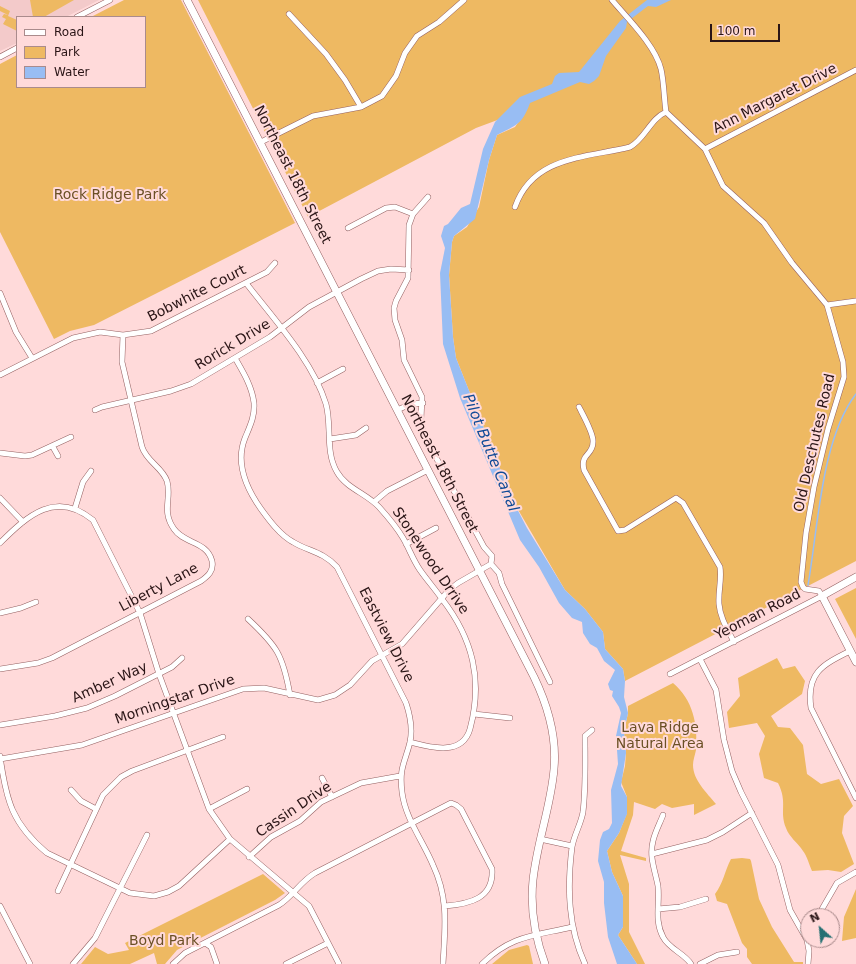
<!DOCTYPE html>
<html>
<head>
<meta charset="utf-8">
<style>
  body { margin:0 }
  #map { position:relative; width:856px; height:964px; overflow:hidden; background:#ffdada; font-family:"DejaVu Sans",sans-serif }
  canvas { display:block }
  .legend { position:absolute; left:16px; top:16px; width:130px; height:72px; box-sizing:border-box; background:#ffdada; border:1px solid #aa8b8c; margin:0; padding:5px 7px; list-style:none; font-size:12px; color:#2a1516 }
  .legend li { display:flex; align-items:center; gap:8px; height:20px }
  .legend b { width:20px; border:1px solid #aa8b8c }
  .north { position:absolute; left:800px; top:908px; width:40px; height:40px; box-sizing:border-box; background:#ffdada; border:1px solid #aa8b8c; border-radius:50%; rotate:333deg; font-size:11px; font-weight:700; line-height:16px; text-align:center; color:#2a1516 }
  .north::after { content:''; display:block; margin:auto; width:14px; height:18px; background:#257072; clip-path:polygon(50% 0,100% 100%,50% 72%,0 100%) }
  .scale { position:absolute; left:710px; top:24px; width:70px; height:18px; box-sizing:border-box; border:2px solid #2a1516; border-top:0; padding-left:5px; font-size:12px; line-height:14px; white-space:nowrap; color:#2a1516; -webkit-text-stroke:3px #ffdada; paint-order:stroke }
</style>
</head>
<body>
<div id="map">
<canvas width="856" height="964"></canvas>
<ul class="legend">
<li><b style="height:5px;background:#fff"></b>Road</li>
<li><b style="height:11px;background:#eeb962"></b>Park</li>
<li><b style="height:11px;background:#98bdf3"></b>Water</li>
</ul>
<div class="north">N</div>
<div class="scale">100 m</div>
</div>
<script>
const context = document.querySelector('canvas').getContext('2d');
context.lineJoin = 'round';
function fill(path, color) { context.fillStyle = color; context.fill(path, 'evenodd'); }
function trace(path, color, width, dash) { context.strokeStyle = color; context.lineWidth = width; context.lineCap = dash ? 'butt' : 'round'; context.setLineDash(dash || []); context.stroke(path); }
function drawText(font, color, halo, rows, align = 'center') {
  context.font = font + ' "DejaVu Sans",sans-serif'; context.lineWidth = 4; context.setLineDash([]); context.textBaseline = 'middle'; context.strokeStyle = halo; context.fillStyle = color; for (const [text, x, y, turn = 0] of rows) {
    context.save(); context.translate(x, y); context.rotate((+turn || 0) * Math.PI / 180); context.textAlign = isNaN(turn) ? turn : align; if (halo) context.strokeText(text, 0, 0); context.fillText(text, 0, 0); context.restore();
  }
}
const built = new Path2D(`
  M0,0h99l-33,17h-49v26l-17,8z`);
const green = new Path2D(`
  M30,0h44l-30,17h-11z
  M124,0h57l114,223 -201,102 -24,6 -16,8 -54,-107v-168l17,-9v32h128v-70h-54z
  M198,0h658v561l-231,120 -2,-12 -18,-20 -2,-17 -18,-23 -20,-19 -52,-89 -57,-143 -3,-21 -4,-62 3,-33 2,-6 13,-9 12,-20 10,-47 8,-25 18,-8 12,-18 -51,19 -168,89z
  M0,6l10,5 -2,5 9,4v11l-14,-7 3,-5 -4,-2 2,-3 4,1 -8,-4z
  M856,588v51l-21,-40z
  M777,658l6,11 12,-3 10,15 -3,13 -31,22 7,11 12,1 13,17 4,29 14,10 18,-5 14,27 -9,10 -2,17 12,31 -13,8 -13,-2 -16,1c-3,-7 -5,-15 -9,-20 -5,-8 -14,-14 -17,-23 -7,-17 2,-25 -8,-45l-14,-5 -5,-24 6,-18 -8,-13 -28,5 -2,-16 13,-16 -2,-18z
  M673,683c20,17 25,41 23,67 -1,5 -3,10 -3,15 0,15 14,28 23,39l-22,11v-11l-22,4 -10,-4 -7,5 -21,-7 -1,13 -12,36 25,7v3l-26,-6 9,29v48l16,32h-8l-19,-29 5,-8v-31l-11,-24 -5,-21 12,-18 8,-20v-16l-6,-15 4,-16 1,-13 -2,-21 4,-19v-7z
  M742,858l8,1 1,2 8,38 13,28 22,35h9v2h-51l-5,-7v-8l-5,-6 -15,-39 -10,-3 -2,-7c8,-10 10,-24 16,-35z
  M263,874l22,19 -10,7 -98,50 -12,14h-8l-3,-11 -24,11h-49l14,-17 13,7 21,-4 -4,-7z
  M856,889v49l-14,3 2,-24z
  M527,945l2,1 4,18h-41l17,-14z`);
const water = new Path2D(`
  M647,0h24l-15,7 -8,-1 -21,16 -1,6 -20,28 -7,20 -5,5 -5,3 -9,-2 -50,21c-8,22 -14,22 -33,32l-8,25 -14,59 -21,17 -2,6 -3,33 4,62 3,21 57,143 14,27 38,62 20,19 18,23 2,17 18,20 2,12 -1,16 4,16 -4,19 2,21 -5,33 6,11v17l-8,19 -12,18 5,21 11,24v31l-5,8 19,29h-20l-9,-27 -4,-34v-21l-6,-21 2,-21 3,-8 6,-3 3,-6 -1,-33 7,-26 -2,-28 5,-23 -2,-6 -7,-11 1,-5 -3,-1 -2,-6 7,-14 -11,-9 -7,-13 -7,-4 -7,-11 -1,-11 -10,-4 -13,-15 -20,-36 -19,-27 -60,-142 -17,-54 -3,-71 5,-25 -4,-12 3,-10 4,-2 13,-16 9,-4 13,-55 12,-27 25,-25 32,-13 3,-8 4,-3 20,-1 41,-51z`);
const stream = new Path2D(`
  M808,585c10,-56 13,-146 48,-191`);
const street = new Path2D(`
  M612,0c15,18 43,45 49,69 3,13 3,29 5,43l39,37 18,37 41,37 28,40 35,42 16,57 1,15 -16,52 -14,58 -8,46 -5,49 2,5 2,2 14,2 3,5 -152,78
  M289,14l37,40 19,26 16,27
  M77,17l33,-17
  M0,57l17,-9
  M261,142l52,-26 48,-9 21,-11 14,-20 9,-23 12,-17 22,-14 25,-22
  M705,149l151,-79
  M515,207c18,-51 70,-49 115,-60 15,-8 20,-28 36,-35
  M348,228l38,-20 9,-1 18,7
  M246,283c27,35 67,78 80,121 6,22 -1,48 11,68 9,16 30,22 42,35 9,10 17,19 24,31 6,10 10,22 17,32 7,10 15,19 22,29 31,40 41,81 28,130 -8,28 -41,18 -60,13
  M0,293l16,39 16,26
  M827,305l29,-4
  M235,358c8,14 17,28 19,45 1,13 -4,23 -9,35 -10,25 1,50 16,71 8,11 19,26 32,33 17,10 29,9 44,25l69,136c4,12 7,25 4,39 -5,21 -11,25 -8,50 3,26 21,49 31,73 16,34 12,62 10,99
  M0,375l73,-37 27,-6 23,3 28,-4 116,-59 8,-9
  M317,383l26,-14
  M579,407c4,8 15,27 14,35 0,14 -13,11 -9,28l34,61 7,-1 51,-32 7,5 37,64c2,13 -2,24 -1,37 1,14 9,26 15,38
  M95,410l7,-3 69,-16 20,-7 79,-47 39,-30 52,-28 17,-8 13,-2 18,1
  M397,410l14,-6 12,-1
  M330,439l26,-4 10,-7
  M53,447l5,9
  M0,453l25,3 7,-1 39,-18
  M0,498l23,24
  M374,502l13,-11 41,-21
  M75,508l8,-26 8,-11
  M0,543c28,-28 56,-53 93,-23l47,93 19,61 50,135 21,30 79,67 30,58
  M406,544l30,-16
  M491,564l8,9 3,11 48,98
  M0,613l21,-5 15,-6
  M248,619c29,27 35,36 42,76
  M850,651c-28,14 -44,22 -39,57l45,90
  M700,659l16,31 8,50 8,31 9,21 37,73 12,45 17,30 2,11 -1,13
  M0,669l38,-6 14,-5 149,-77c7,-5 13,-10 11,-20 -5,-20 -28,-17 -38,-32 -13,-18 -2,-31 -7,-48 -5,-14 -20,-19 -25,-34l-20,-85 1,-27
  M474,714l36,4
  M0,725l55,-9 32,-8 28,-12 57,-29 10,-9
  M0,756c6,44 12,68 47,97l83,40 24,3 14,-4 11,-6 51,-47
  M0,759l82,-14 161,-56 21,-1 54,12 17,-5 15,-10 22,-24 30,-17 47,-54 9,-7 33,-19 1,-8 -8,-9 -60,-112 -3,-16 1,-22 -18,-37 -2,-20 -7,-20 -1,-12 2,-7 12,-23 1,-53 4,-11 15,-17
  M322,778l10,19
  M71,790l10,11 15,8
  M209,809l38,-20
  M663,815c-3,8 -8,17 -10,26 -4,16 2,29 5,45 2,18 -4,34 5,51 6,12 21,16 28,27
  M540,839l32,7
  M652,854l55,-14 16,-8 29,-19
  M249,857l22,-20 29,-16 21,-19 40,-19 39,-7
  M58,891l45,-96 18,-18 11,-6 91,-34
  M0,906l30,58
  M658,909l22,-2 26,-8
  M818,916l19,-33 19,-11
  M205,943l6,4 6,17
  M73,964l22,-26 52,-103
  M173,964l12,-11 94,-48c14,-9 21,-23 36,-32l136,-70 5,2 5,4 31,60c2,30 -23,35 -47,37
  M286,964l42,-21
  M482,964c29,-29 52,-28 90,-37
  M585,964c-17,-37 -18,-76 -13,-117 2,-12 9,-23 11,-35 3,-26 2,-51 2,-76l7,-6
  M700,964l18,-9 19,-3`);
const secondary = new Path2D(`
  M187,0l347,677c14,29 23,60 20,92 -3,37 -17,73 -21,111 -3,29 2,57 12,84
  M856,577l-34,19 34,66`);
const streetNames = [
  ["Ann Margaret Drive",775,99,-27],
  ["Northeast 18th Street",292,175,63],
  ["Bobwhite Court",197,294,-27],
  ["Rorick Drive",233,345,-31],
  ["Old Deschutes Road",815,443,-77],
  ["Northeast 18th Street",439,464,63],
  ["Stonewood Drrive",430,561,56],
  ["Liberty Lane",159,588,-28],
  ["Yeoman Road",758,615,-27],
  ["Eastview Drive",386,635,63],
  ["Amber Way",110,683,-24],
  ["Morningstar Drive",175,700,-19],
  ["Cassin Drive",294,810,-34]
];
const parkNames = [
  ["Rock Ridge Park",110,195],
  ["Lava Ridge",660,728],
  ["Natural Area",660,744],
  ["Boyd Park",164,941]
];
const waterNames = [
  ["Pilot Butte Canal",490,453,68]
];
fill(built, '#f3caca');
fill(green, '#eeb962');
fill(water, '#98bdf3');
trace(stream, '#98bdf3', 1.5);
trace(street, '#946061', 6);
trace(secondary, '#946061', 8);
trace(street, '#fff', 5);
trace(secondary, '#fff', 7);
drawText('14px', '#2a1516', '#ffdada', streetNames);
drawText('14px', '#6b5025', '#ffdada', parkNames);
drawText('italic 15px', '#0f4a97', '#ffdada', waterNames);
</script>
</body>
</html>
